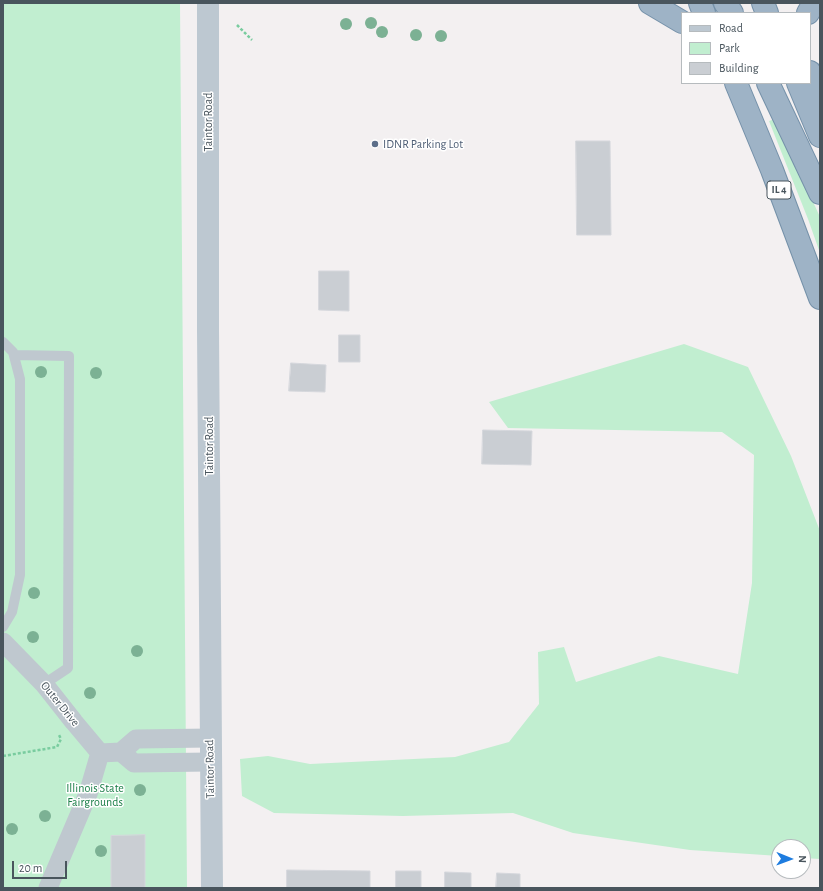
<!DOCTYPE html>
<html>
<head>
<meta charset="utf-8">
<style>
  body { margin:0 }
  #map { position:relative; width:823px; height:891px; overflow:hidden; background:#f3f0f1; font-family:"Alegreya Sans",sans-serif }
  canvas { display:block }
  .frame { position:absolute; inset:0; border:4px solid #49555d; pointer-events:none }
  .legend { position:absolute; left:681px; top:12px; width:130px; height:72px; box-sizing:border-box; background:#fff; border:1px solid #b6bbbe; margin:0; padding:5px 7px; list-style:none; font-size:12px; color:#49555d }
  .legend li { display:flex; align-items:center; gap:8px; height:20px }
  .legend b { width:20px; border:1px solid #b6bbbe }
  .north { position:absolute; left:771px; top:839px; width:40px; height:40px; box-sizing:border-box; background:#fff; border:1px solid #b6bbbe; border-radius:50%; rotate:91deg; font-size:11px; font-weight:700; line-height:16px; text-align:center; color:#49555d }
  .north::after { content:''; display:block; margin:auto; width:14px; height:18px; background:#1e7cdf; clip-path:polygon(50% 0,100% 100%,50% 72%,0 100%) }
  .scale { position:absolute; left:12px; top:861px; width:55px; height:18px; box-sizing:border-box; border:2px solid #49555d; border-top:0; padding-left:5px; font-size:12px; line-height:14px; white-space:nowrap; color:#49555d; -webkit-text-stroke:3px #fff; paint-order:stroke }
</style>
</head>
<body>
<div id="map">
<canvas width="823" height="891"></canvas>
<div class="frame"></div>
<ul class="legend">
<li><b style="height:5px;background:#bdc8d1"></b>Road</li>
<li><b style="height:11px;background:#c1eed0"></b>Park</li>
<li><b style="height:11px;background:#caced3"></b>Building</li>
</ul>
<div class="north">N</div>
<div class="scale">20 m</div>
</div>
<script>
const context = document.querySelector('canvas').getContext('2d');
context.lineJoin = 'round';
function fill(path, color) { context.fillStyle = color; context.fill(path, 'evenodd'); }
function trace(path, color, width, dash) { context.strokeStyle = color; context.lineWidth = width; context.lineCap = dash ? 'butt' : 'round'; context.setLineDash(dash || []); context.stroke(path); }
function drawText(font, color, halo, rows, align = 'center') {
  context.font = font + ' "Alegreya Sans",sans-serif'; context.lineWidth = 3; context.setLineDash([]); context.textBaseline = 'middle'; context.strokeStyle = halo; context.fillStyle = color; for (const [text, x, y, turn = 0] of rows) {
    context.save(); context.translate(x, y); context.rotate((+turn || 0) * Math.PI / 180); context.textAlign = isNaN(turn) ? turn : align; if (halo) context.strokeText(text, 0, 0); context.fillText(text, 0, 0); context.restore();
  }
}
const green = new Path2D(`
  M3,3h177l7,885h-184z
  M775,119l45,98v36l-12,-34 -39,-98z
  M684,344l64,23 43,89 29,75v328l-17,-1v-11h-24v9l-89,-6 -117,-17 -60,-20 -110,3 -129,-3 -32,-17 -2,-37 28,-3 42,8 145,-7 54,-15 30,-38 -1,-52 26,-5 12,35 83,-26 79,18 14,-91 2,-128 -32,-23 -214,-4 -19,-26z`);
const building = new Path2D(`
  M576,141h34l1,94h-34z
  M319,271h30v40l-30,-1z
  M339,335h21v27h-21z
  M291,363l35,2 -1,27 -36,-1z
  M483,430l49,1 -1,34 -49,-1z
  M145,835v53h-34v-52z
  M287,870l83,1v17h-83z
  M396,871h25v17h-25z
  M445,872l26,1v15h-26z
  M497,873l23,1v14h-24z`);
const path = new Path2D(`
  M237,25l15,15
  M3,756l54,-9 4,-8 -2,-4`);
const service = new Path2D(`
  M3,342l10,10 7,27v196l-8,37 -9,15
  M14,355l55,1 -1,312 -24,16`);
const minor = new Path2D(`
  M3,642l41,42 30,38 26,31 21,-1 15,-13 74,-1
  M121,752l13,11 76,-1
  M48,888l40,-94 12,-41`);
const secondary = new Path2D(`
  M208,3v327l4,558`);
const trunk = new Path2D(`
  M650,3l32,19
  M700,3l4,10
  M725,3l7,10
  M763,3l4,10
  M808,13l3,-5 4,-5
  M810,72l10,25
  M736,83l36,87 48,128
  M768,83l52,110
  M798,83l22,53`);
const trees = [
  [371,23],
  [346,24],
  [382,32],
  [416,35],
  [441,36],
  [41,372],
  [96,373],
  [34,593],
  [33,637],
  [137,651],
  [90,693],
  [140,790],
  [45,816],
  [12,829],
  [101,851]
];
const markers = [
  [375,144,4,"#5c6f8a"]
];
const shields = [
  [779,190,24]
];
const shieldNames = [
  ["IL 4",779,190]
];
const streetNames = [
  ["Taintor Road",208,122,-90],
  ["Taintor Road",209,446,-90],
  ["Outer Drive",60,704,51],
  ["Taintor Road",210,769,-91]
];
const serviceNames = [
  ["IDNR Parking Lot",383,144]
];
const parkNames = [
  ["Illinois State",95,788],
  ["Fairgrounds",95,802]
];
fill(green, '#c1eed0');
fill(building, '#caced3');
trace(building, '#d5d7dc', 1);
trace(trunk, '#7591a9', 24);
trace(path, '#79cc9f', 2.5, [3, 2]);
trace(service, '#bfc8cf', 10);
trace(minor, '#bfc8cf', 19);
trace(secondary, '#bdc8d1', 22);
trace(trunk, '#9eb3c6', 22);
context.fillStyle = '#7cb194';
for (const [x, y] of trees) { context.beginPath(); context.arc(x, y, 6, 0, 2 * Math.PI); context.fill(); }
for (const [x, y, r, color] of markers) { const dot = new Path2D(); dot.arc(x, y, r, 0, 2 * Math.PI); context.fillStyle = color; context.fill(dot); trace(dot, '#fff', 1.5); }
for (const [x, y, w] of shields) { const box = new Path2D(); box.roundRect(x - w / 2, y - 9, w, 18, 3); context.fillStyle = '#fff'; context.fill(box); trace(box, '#49555d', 1); }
drawText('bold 11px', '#49555d', null, shieldNames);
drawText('12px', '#49555d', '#fff', streetNames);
drawText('12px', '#4e5e75', '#fff', serviceNames, 'left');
drawText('12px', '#1a7e47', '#fff', parkNames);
</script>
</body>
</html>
